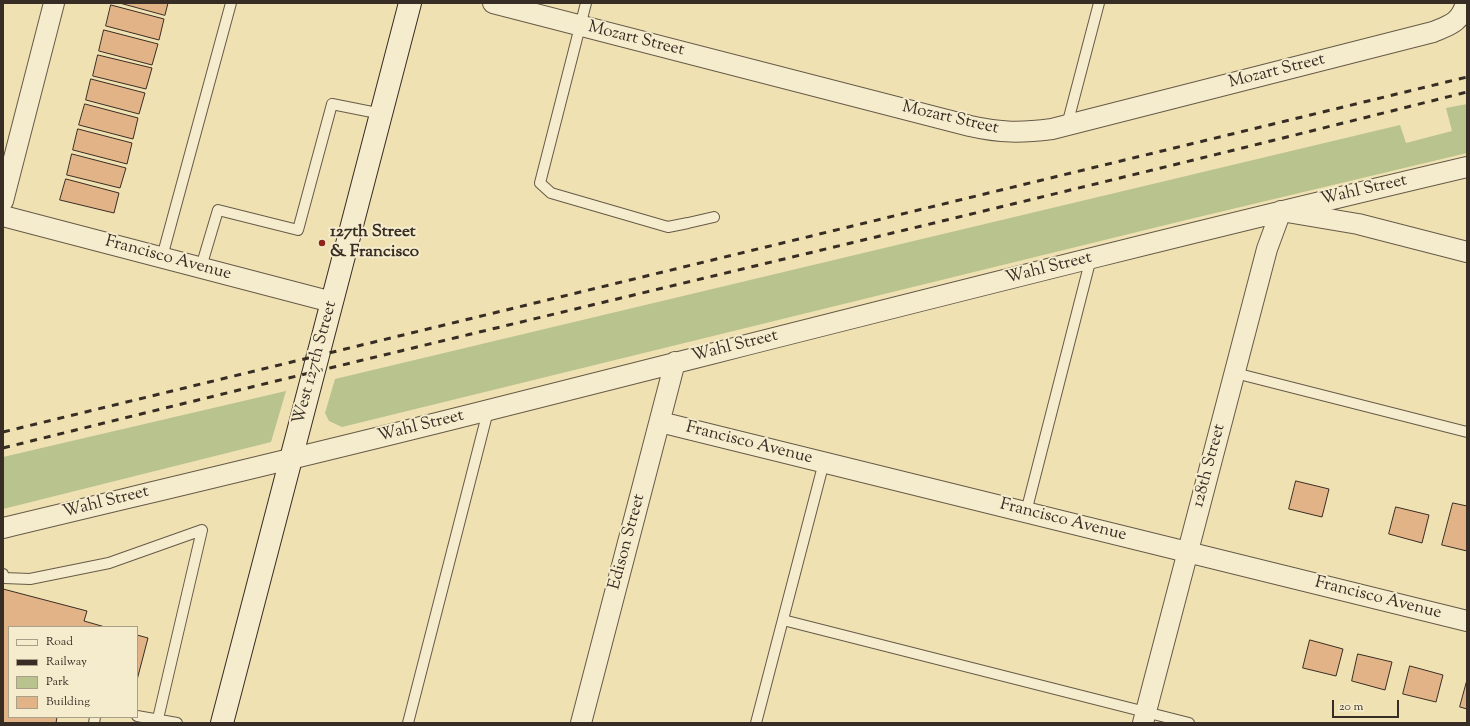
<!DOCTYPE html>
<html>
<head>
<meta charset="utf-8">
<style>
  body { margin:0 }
  #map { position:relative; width:1470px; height:726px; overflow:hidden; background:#efe1b2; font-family:"Sorts Mill Goudy",serif }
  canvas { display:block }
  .frame { position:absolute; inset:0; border:4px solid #382d24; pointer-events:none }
  .legend { position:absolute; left:8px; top:626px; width:130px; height:92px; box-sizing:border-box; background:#f5eccd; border:1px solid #a9a089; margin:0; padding:5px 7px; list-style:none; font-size:12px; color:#382d24 }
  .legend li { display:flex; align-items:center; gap:8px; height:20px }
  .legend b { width:20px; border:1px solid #a9a089 }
  .scale { position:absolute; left:1332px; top:700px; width:67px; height:18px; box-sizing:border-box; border:2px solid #382d24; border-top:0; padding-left:5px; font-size:12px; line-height:14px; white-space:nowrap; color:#382d24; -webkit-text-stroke:3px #f5eccd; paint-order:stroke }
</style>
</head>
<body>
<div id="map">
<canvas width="1470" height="726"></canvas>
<div class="frame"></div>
<ul class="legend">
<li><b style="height:5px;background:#f5eccd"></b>Road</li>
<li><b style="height:5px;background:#382d24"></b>Railway</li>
<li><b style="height:11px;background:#b8c38d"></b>Park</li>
<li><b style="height:11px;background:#e2b386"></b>Building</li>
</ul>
<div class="scale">20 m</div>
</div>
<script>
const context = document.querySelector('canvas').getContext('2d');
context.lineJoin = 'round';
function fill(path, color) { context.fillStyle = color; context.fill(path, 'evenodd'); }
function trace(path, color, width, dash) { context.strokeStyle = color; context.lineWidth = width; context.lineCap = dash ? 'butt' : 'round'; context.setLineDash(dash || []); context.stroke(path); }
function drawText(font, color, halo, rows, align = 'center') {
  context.font = font + ' "Sorts Mill Goudy",serif'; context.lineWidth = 4; context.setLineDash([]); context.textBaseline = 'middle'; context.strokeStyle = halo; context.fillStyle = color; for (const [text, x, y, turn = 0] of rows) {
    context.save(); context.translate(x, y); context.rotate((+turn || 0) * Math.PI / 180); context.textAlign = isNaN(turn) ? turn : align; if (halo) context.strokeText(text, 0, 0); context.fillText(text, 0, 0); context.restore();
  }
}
const green = new Path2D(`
  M1467,104v49l-281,67 -844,207 -13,-6 -4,-8 10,-34 1065,-254 6,18 46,-12 -6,-23z
  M286,391l-15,51 -268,67v-52z`);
const building = new Path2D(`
  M120,3h48l-3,12z
  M111,5l53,14 -5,21 -53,-14z
  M104,30l54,14 -6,21 -53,-14z
  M98,55l54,13 -6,21 -53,-13z
  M91,79l54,14 -6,21 -53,-14z
  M85,104l53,14 -5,21 -54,-14z
  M78,129l54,14 -5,21 -54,-14z
  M72,154l54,14 -6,20 -53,-13z
  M66,179l53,14 -5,20 -54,-13z
  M1296,481l33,8 -7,28 -33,-8z
  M1453,503l14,3v45l-25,-6z
  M1396,507l33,8 -7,28 -33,-9z
  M3,589l84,22 -3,10 21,6h-96v90h48l-1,6h-53z
  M137,635l11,3 -11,42z
  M1310,640l33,9 -7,27 -33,-8z
  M1358,654l34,8 -7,28 -33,-9z
  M1410,666l33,9 -7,27 -33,-8z
  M1467,680v29l-7,-2z`);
const lane = new Path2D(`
  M586,3l-46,180 11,10 117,34 20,-4 26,-6
  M1067,125l32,-122
  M162,257l69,-254
  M201,267l17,-57 80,20 34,-126 50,10
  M1235,373l232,59
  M1026,512l65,-254
  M3,574l1,4 26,1 79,-16 93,-33 -45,193
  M783,620l406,103
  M137,716l40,7
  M94,723l1,-6
  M408,723l80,-312
  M756,723l68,-261`);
const street = new Path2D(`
  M493,3l477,123c31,7 51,7 82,3l381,-97c17,-7 27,-9 33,-29
  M3,201l51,-198
  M3,216l329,86
  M660,422l807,199
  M3,528c162,-39 324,-77 486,-118 326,-82 651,-166 978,-243
  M581,723l94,-361
  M1143,723l124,-474 14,-38 77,13 109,28`);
const secondary = new Path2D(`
  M222,723l188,-720`);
const rail = new Path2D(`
  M3,432l1464,-355
  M3,448c487,-121 977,-233 1464,-356`);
const markers = [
  [322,243,4,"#8f2418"]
];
const streetNames = [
  ["Mozart Street",636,40,14],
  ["Mozart Street",1277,72,-14],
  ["Mozart Street",950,119,13],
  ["Wahl Street",1364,191,-13],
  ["Francisco Avenue",168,259,15],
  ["Wahl Street",1049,269,-14],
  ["Wahl Street",735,347,-14],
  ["West 127th Street",316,363,-75],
  ["Wahl Street",421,427,-14],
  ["Francisco Avenue",749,444,14],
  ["128th Street",1210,466,-75],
  ["Wahl Street",106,503,-14],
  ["Francisco Avenue",1063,521,14],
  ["Edison Street",628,542,-75],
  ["Francisco Avenue",1378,599,14]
];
const poiNames = [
  ["127th Street",330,233],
  ["& Francisco",330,253]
];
fill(green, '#b8c38d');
fill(building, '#e2b386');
trace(building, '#382d24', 1);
trace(lane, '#665a48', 12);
trace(street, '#665a48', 22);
trace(secondary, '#382d24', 24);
trace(lane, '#f5eccd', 10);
trace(street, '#f5eccd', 20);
trace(secondary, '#f5eccd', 22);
trace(rail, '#382d24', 3, [7, 7]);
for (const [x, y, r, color] of markers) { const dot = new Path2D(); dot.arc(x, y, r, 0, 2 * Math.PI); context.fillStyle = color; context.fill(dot); trace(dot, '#f5eccd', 1.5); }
drawText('17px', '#382d24', '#f5eccd', streetNames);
drawText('bold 17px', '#382d24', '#f5eccd', poiNames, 'left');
</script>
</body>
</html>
